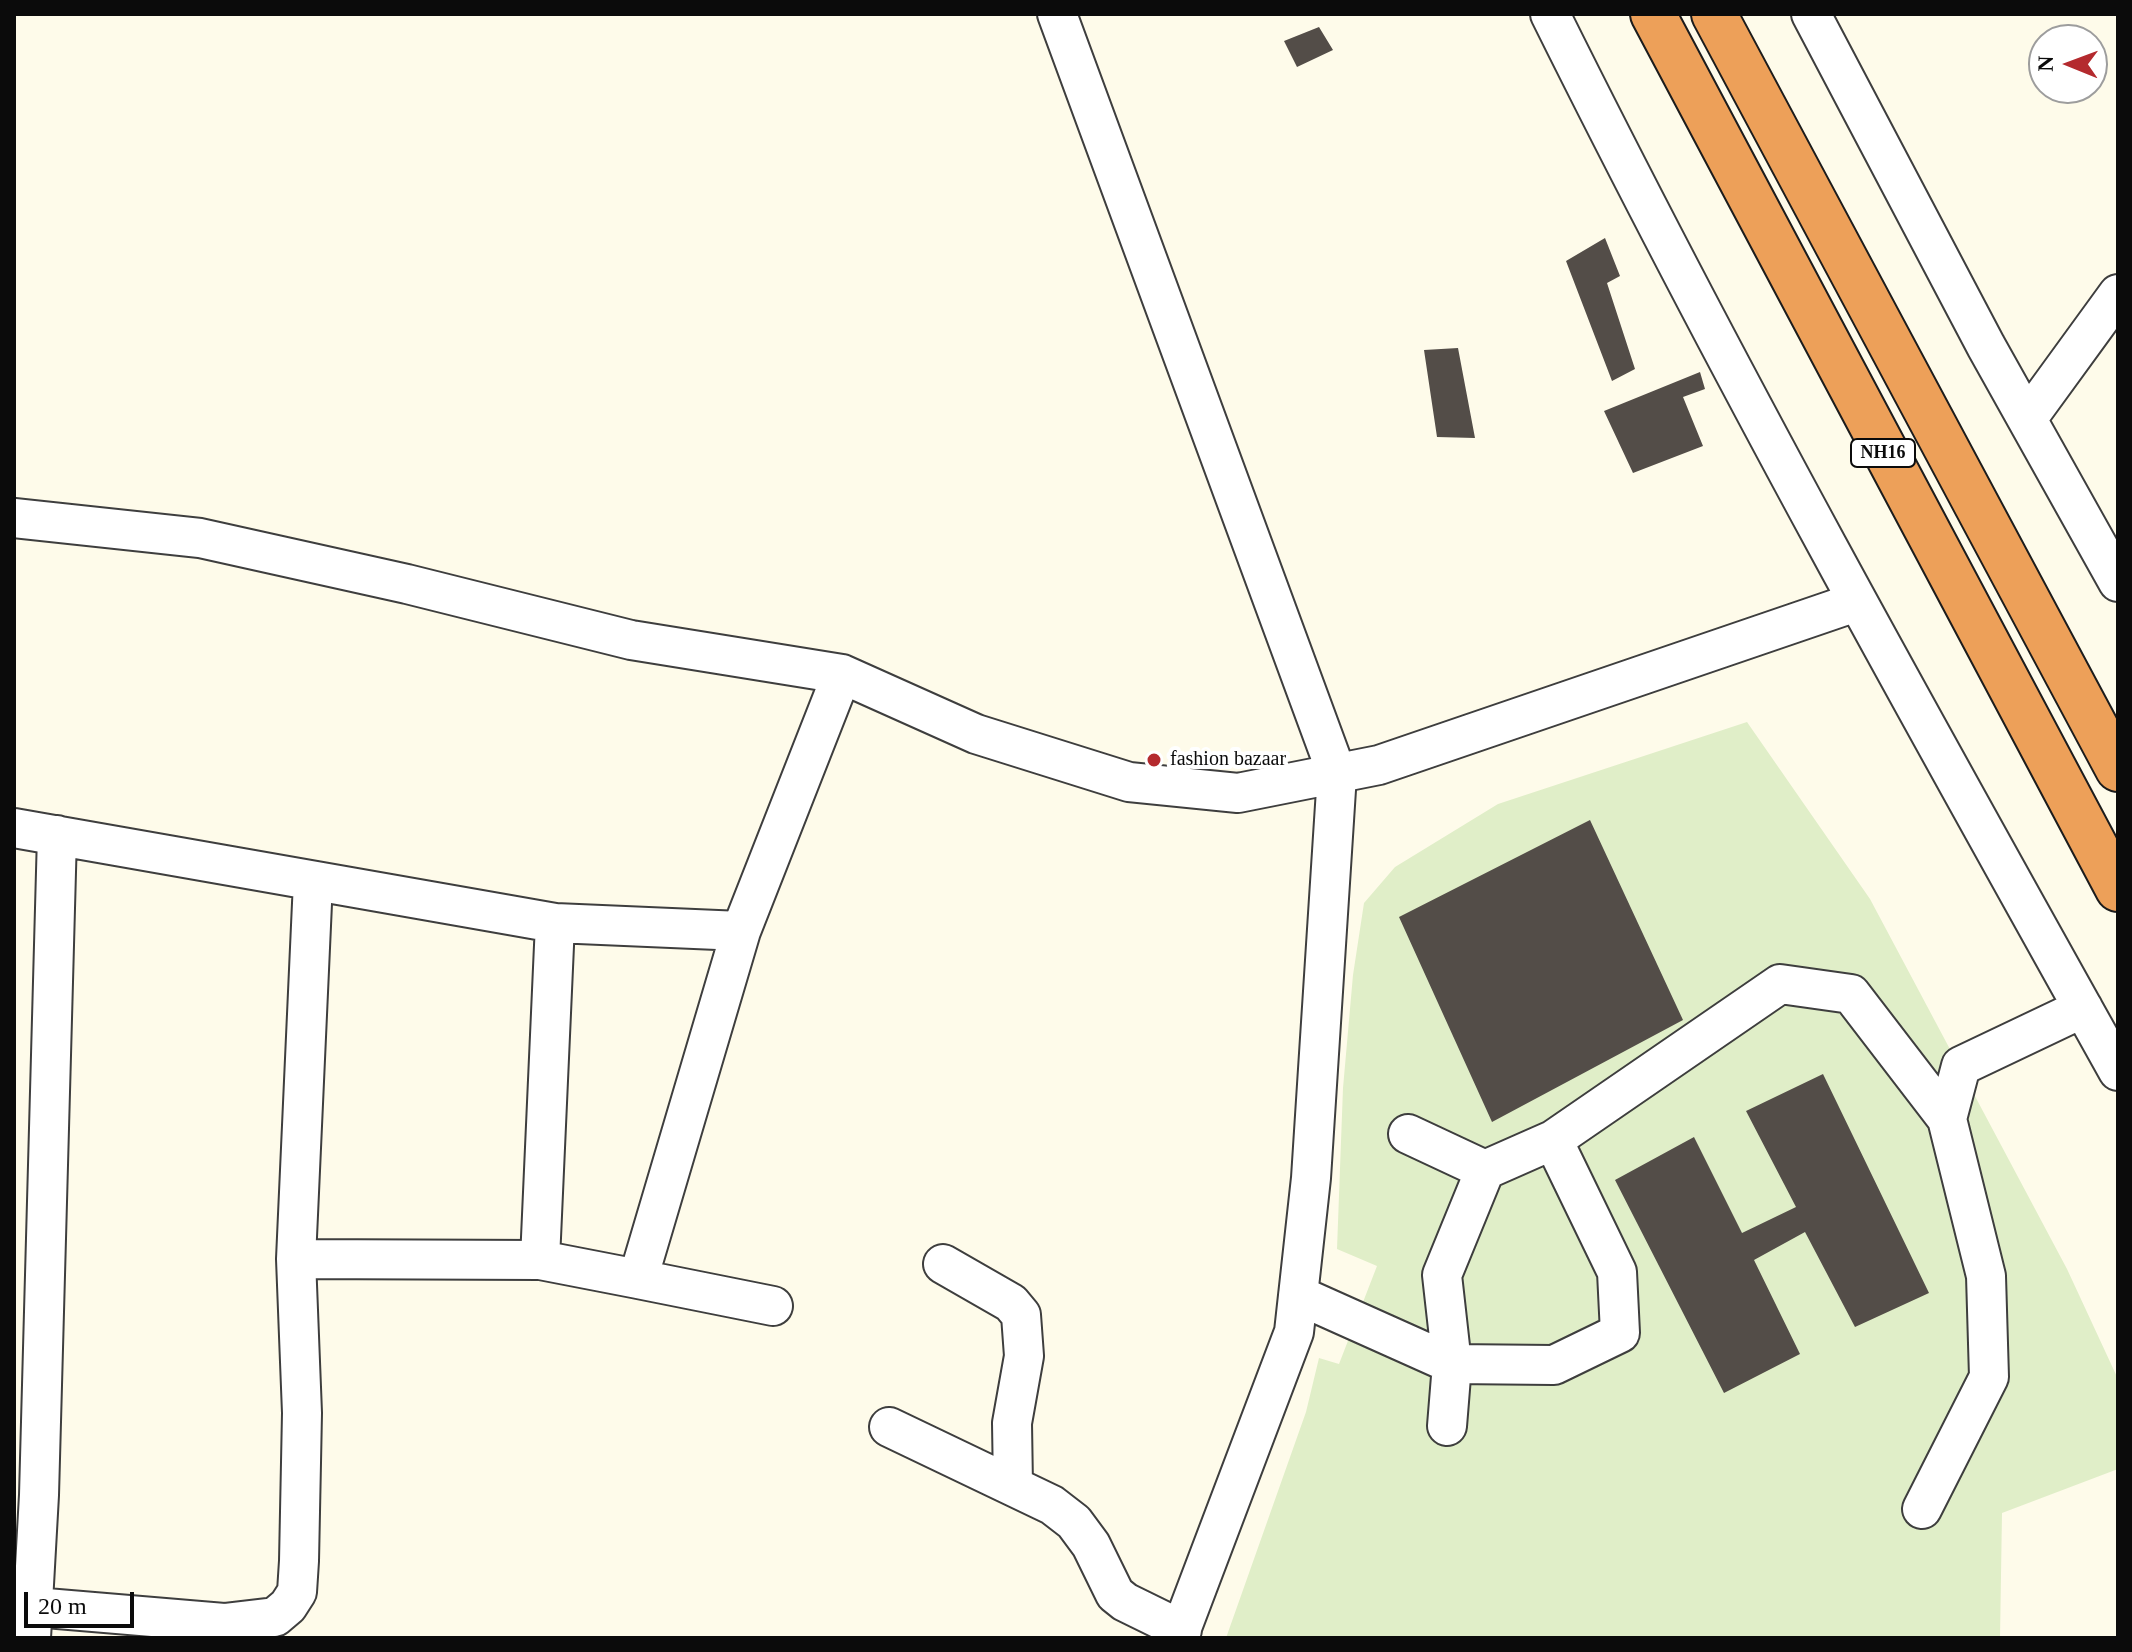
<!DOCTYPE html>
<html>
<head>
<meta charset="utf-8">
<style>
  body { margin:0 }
  #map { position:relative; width:2132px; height:1652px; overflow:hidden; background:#fefbea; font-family:"Times New Roman",serif }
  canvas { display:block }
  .frame { position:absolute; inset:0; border:16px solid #0b0b0b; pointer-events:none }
  .north { position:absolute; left:2028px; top:24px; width:80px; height:80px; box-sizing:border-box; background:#fff; border:2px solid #9d9d9d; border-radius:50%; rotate:271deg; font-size:22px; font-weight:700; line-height:32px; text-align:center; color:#0b0b0b }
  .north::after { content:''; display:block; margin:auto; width:28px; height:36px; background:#b42a2e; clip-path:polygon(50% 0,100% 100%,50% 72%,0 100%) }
  .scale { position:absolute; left:24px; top:1592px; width:110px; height:36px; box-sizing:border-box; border:4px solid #0b0b0b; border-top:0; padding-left:10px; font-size:24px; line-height:28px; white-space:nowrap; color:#0b0b0b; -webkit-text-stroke:6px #fff; paint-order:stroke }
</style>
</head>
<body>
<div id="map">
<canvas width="2132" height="1652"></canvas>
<div class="frame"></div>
<div class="north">N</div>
<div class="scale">20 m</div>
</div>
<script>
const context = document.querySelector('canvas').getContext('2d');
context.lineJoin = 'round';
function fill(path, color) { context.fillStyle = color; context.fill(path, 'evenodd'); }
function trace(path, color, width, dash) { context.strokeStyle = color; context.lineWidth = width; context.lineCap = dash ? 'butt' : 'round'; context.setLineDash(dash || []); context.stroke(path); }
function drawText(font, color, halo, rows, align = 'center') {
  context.font = font + ' "Times New Roman",serif'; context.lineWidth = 8; context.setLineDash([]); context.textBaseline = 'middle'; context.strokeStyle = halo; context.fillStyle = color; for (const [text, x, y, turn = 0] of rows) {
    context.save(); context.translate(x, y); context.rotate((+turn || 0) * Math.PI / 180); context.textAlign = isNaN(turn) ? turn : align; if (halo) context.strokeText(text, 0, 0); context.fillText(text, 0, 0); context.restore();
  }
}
const pitch = new Path2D(`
  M1747,722l123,177 197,370 51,110v90l-116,44 -2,125h-774l80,-226 13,-54 20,6 38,-98 -40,-17 6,-161 10,-113 11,-72 31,-36 103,-63z`);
const building = new Path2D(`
  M1319,27l14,23 -36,17 -13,-26z
  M1605,238l15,38 -13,7 28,86 -23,12 -46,-120z
  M1458,348l17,90 -38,-1 -13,-87z
  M1700,372l5,17 -22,8 20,49 -70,27 -29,-62z
  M1590,820l93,200 -191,102 -93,-205z
  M1823,1074l106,219 -74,34 -50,-95 -51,28 46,94 -76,39 -109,-213 79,-43 48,96 54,-26 -50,-96z`);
const minor = new Path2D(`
  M1057,14l280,760 -26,404 -17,154 -116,306
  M1550,14c178,359 373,708 568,1057
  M1811,14l175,332 132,236
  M2027,419l91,-125
  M14,518l186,20 207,46 224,56 211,34 134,60 153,48 109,11 141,-28 477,-163
  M14,828l541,95 186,8
  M313,881l-17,378 244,1
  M555,923l-15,337 98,19 103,-348 101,-257
  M1408,1134l77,36 68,-30 227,-156 71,10 96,125
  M1485,1170l-43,105 10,89 102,1 66,-32 -3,-61 -64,-132
  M943,1264l68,39 10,12 3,41 -12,67 1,63
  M638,1279l135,27
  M1298,1295l154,69 -5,62
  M889,1427l163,78 22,17 17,23 24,49 10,8 57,28
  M1922,1509l67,-132 -3,-101 -39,-157 14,-53 122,-58
  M34,1607l190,16 51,-6 13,-11 9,-14 2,-31 3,-148 -6,-154
  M31,1638l8,-143 18,-660`);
const highway = new Path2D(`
  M1653,14l465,875
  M1714,14l404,755`);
const markers = [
  [1154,760,8,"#b42a2e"]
];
const shields = [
  [1883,453,64]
];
const shieldNames = [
  ["NH16",1883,453]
];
const poiNames = [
  ["fashion bazaar",1170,760]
];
fill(pitch, '#e0eec8');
fill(building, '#534d48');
trace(minor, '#3e3e3e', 42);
trace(highway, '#1c1c1c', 48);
trace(minor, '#fff', 38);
trace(highway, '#eda059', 44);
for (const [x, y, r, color] of markers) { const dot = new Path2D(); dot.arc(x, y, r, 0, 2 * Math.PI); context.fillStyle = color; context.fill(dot); trace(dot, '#fff', 3); }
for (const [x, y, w] of shields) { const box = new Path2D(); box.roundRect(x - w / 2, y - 14, w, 28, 6); context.fillStyle = '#fff'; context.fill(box); trace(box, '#0b0b0b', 2); }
drawText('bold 18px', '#0b0b0b', null, shieldNames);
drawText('20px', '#0b0b0b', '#fff', poiNames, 'left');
</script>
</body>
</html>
